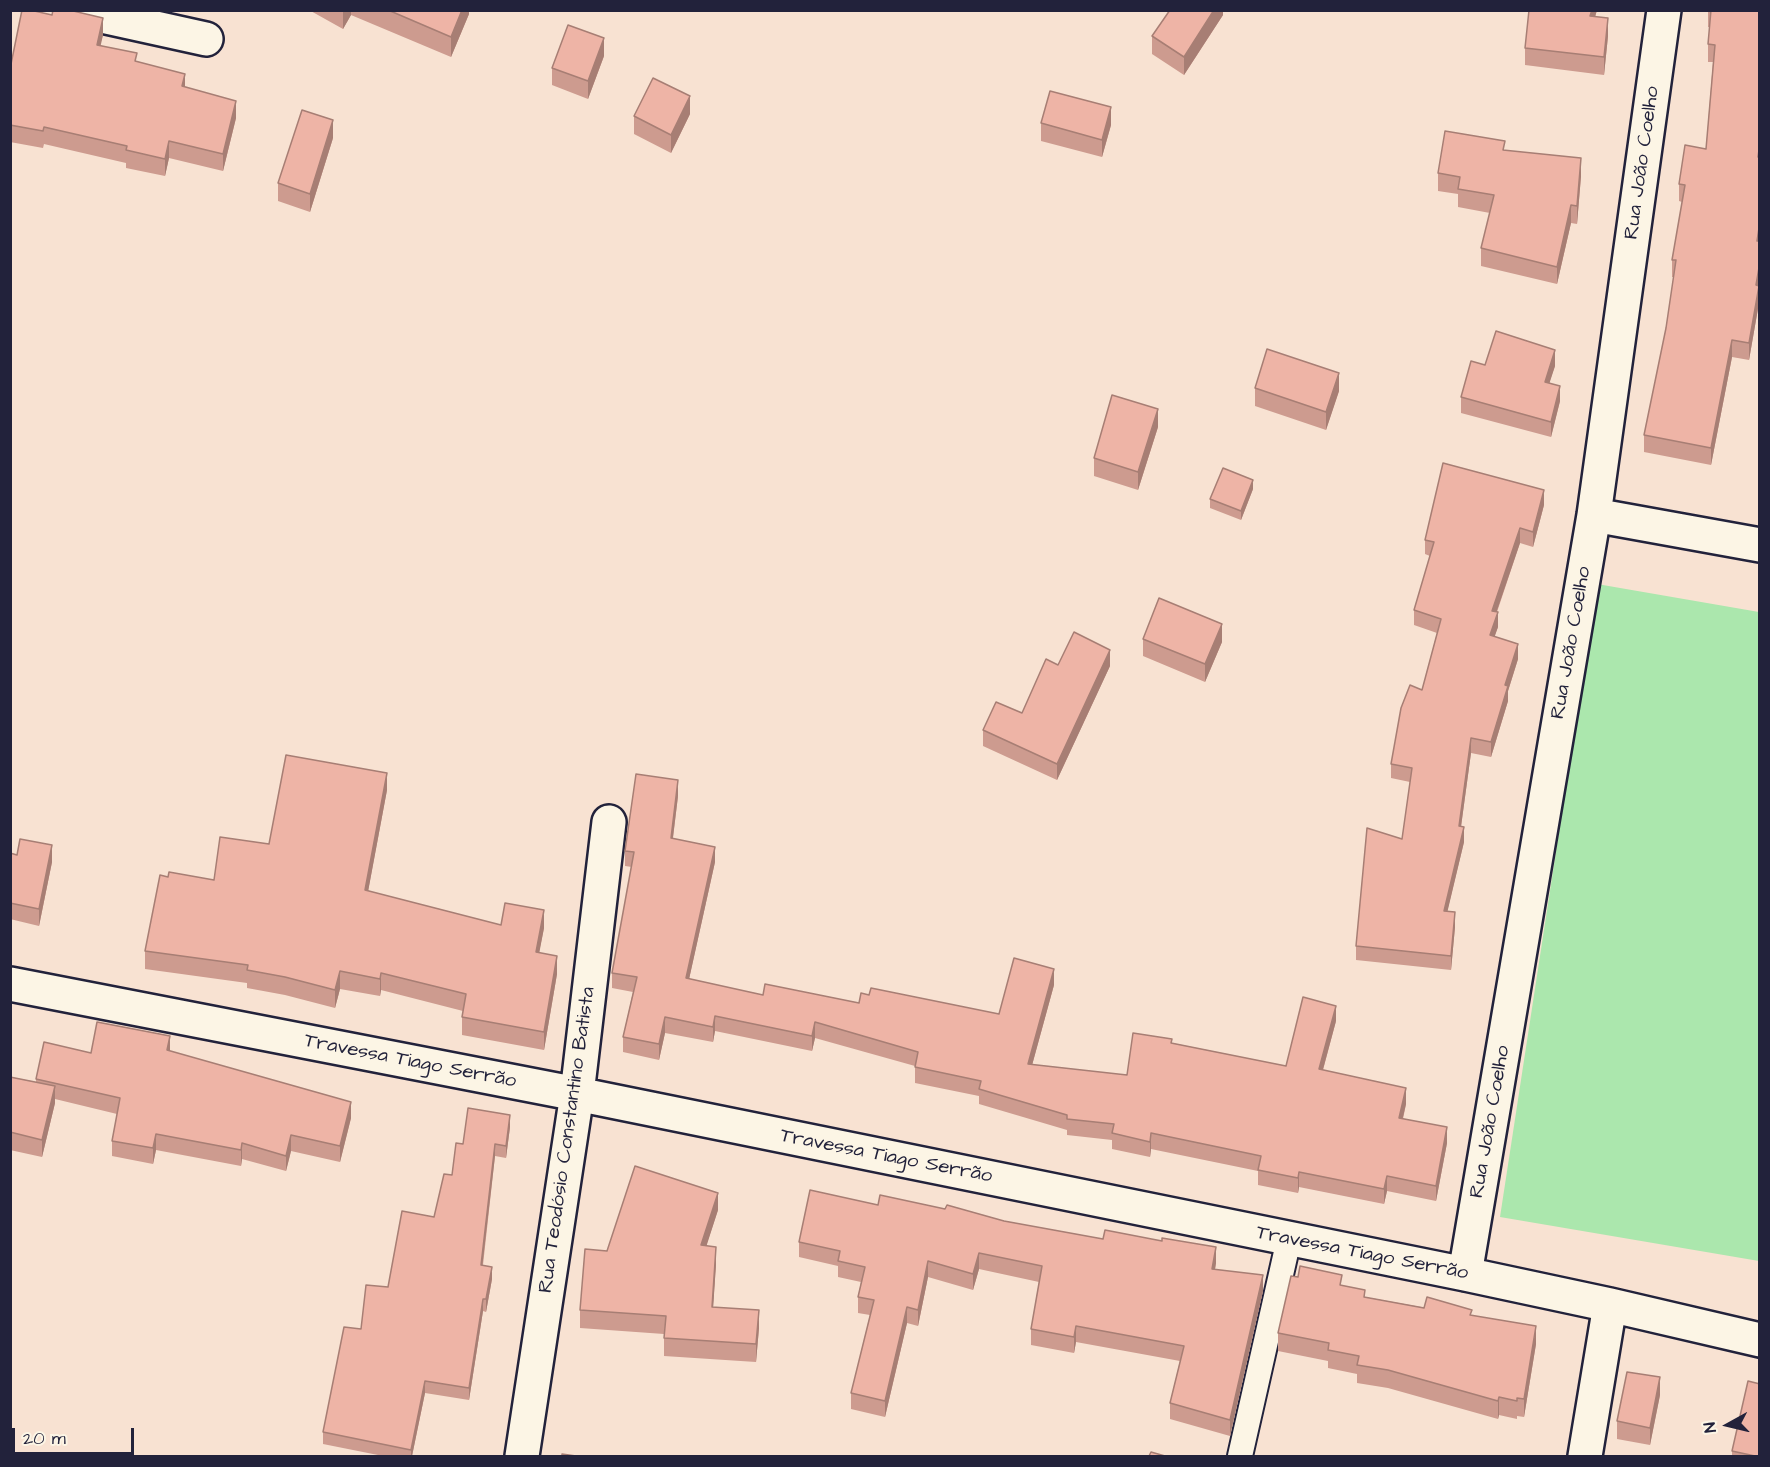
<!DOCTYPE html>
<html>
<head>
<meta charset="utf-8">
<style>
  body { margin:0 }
  #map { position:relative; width:1770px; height:1467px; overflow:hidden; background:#f8e2d2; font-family:"Architects Daughter",sans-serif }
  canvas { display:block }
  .frame { position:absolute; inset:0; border:12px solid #22223b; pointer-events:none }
  .north { position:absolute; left:1698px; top:1395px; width:60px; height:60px; -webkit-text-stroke:4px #fcf5e5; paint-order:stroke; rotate:262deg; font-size:16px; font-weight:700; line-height:24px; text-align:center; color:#22223b }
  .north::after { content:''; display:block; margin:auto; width:21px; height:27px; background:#22223b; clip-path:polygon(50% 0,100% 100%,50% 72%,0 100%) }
  .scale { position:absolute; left:12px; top:1428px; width:122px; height:27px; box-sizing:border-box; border:3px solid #22223b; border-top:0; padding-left:8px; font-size:18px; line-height:21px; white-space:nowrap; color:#22223b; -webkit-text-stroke:4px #fcf5e5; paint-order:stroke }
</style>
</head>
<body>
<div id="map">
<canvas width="1770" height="1467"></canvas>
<div class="frame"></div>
<div class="north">N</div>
<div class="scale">20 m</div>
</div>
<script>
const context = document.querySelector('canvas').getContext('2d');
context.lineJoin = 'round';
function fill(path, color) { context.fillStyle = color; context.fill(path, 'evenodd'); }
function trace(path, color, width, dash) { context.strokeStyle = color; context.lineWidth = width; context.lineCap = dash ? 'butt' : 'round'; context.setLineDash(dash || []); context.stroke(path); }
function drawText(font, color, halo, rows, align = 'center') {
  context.font = font + ' "Architects Daughter",sans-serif'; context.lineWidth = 4.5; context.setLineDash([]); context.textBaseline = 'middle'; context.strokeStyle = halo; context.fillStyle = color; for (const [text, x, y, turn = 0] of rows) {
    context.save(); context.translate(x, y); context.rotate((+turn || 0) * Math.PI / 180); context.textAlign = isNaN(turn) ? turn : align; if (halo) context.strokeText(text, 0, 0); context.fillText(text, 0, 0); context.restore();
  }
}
const green = new Path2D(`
  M1597,584l162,28v649l-259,-44z`);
const lane = new Path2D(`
  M1240,1456l49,-217`);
const street = new Path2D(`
  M74,10l132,29
  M1594,515l166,30
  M10,984l567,110 888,180 145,31 150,35
  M1465,1274l129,-759 70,-505
  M522,1456l55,-362 32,-272
  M1585,1456l25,-151`);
const wall = new Path2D(`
  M309,10h160v4l-18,43 -100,-42 -8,14z
  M1223,10v5l-39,60 -32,-21v-18z
  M1597,10l-2,7 13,19 -4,39 -79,-10v-17z
  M1708,10h52l-1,293 -10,57 -17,-3 -21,108 -67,-13v-17l22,-107 8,-51h-2v-17l10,-58 -3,-1v-17l27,-35 7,-87h-5v-18l2,-17h-2z
  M103,35l-3,10 37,17 48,25 51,31 -13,53 -54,-13 -4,18 -39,-8v-5l-82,-19 -1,4 -33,-6v-73z
  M604,56l-16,43 -36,-14v-17z
  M690,114l-19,39 -37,-19v-18z
  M1041,123l70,2 -9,32 -61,-16z
  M333,138l-23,74 -32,-11v-18z
  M1505,150l76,26 -4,48 -6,-1 -14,61 -76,-18v-18l9,-35 -32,-6v-13l-20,-3v-18z
  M1485,365l70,1 -6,17 11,18 -9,36 -90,-24v-16z
  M1255,388l84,3 -13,39 -71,-24z
  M1158,427l-20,63 -44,-14v-18z
  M1253,489l-12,31 -31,-12v-9z
  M1544,505l-11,42 -13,-4 -23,69 1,15 -4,10 24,22 -10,32v10l-17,56 -20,-4 -10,74 3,15 -17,70 8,15 -4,43 -95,-10v-14l46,-107 8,-57 -19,-4v-14l31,-74 15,-57 -23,-8v-15l16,-54 -5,-2v-14z
  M1143,639l79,3 -17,40 -62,-26z
  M1058,665l52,1 -53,114 -74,-34v-16l39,-17z
  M387,790l-19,101 133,34 43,3 -5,24 18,22 -13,76 -82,-15v-18l1,-6 -82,-21 -1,6 -40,-7 -5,19 -50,-13 -38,-7v-5l-102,-14v-18l23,-74 46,3 55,-36z
  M678,796l-5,42 42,24 -26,117 74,16 96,8 10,-8 130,19 55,-29 -22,80 95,10 45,-32 114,23 50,-45 -13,49 83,34 -3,15 44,24 -11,58 -49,-10 -3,13 -85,-17 -1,6 -40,-8v-14l-107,-22 -1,8 -38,-8v-9l-45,-5v-5l-88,-26v-8l-64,-13v-17l-100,-28 -3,13 -97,-20 -2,11 -48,-9 -6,27 -36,-8v-15l10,-45 -21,-4v-15l20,-106 -7,-1v-15z
  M10,853l42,9 -13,64 -29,-7z
  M170,1051l181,67 -11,44 -49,-11 -5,20 -44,-12 -1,7 -85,-16 -3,14 -41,-8v-15l5,-27 -62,-15v4l-13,54 -32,-7v-73l26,5v-3l55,-26z
  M510,1127l-4,31 -11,-2 -12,109 9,14 -6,33 -3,-1 -14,89 -44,-7 -13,63h-29l-60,-12v-12l38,-103 73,-112 18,-42 11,-31z
  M878,1205l67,4 271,54 -1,7 48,21 -33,145 -60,-17v-16l10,-42 -104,-19 -2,11 -43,-8v-16l8,-47 -60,-13 -6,21 -45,-13 -10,49 -11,-3 -22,94 -34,-8v-16l19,-78 -12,-2v-16l3,-15 -23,-5v-11l-39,-9v-15z
  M718,1210l-12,36 10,18 -3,43 46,21 -3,34 -92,-6v-22l-84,-6v-18l27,-59z
  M1342,1285l23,12 107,19 64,28 -12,73 -7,-1v3l-18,-4 -1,4 -110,-31 -31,-5v-9l-29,-6v-7l-50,-10v-18z
  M1660,1395l-10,50 -33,-6v-18z
  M1732,1451l28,5h-28z`);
const shadedWall = new Path2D(`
  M343,10h8v5l-8,14z
  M462,10h7v4l-18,43v-20z
  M1214,10h9v5l-39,60v-18z
  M1592,10h5l-7,24v-18z
  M103,18v17l-6,27v-17z
  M1608,18v18l-4,39v-18z
  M604,38v18l-16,43v-18z
  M185,74v17l-3,-5z
  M690,96v18l-19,39v-18z
  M236,101v17l-13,53v-17z
  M1111,107v18l-9,32v-17z
  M333,120v18l-23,74v-18z
  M169,141v17l-4,18v-17z
  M1581,158v18l-4,48v-18z
  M1571,205v18l-14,61v-17z
  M1760,221v17l-3,20v-17z
  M1760,262v17l-4,23v-17z
  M1759,286v17l-10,57v-17z
  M1732,340v17l-21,108v-17z
  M1555,350v16l-10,31v-15z
  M1339,373v18l-13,39v-18z
  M1560,386v15l-9,36v-15z
  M1158,409v18l-20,63v-18z
  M1253,480v9l-12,31v-9z
  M1544,490v15l-11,42v-15z
  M1520,528v15l-28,82v-14z
  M1498,612v15l-8,23v-15z
  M1222,624v18l-17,40v-18z
  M1518,644v15l-10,32v10l-17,56v-15l14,-57z
  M1110,650v16l-53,114v-16z
  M1471,738v15l-12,88v-15z
  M387,773v17l-22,118v-18z
  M678,780v16l-7,57v-15z
  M1464,827v15l-20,84v-15z
  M52,845v17l-13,64v-17z
  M715,847v15l-29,131v-15z
  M544,910v18l-8,42v-18z
  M1455,912v15l-4,43v-14z
  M557,956v18l-13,76v-18z
  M1054,969v16l-26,95v-16z
  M340,971v18l-5,19v-18z
  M381,973v17l-1,6v-17z
  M1336,1006v15l-17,63v-15z
  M715,1016v15l-2,11v-15z
  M665,1017v16l-6,27v-16z
  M815,1022v16l-3,13v-15z
  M170,1036v16l-3,-2z
  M55,1086v17l-13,54v-17z
  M1406,1088v16l-7,30v-16z
  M351,1102v16l-11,44v-16z
  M510,1115v12l-4,31v-12z
  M1447,1127v16l-11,58v-15z
  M1151,1133v16l-1,8v-15z
  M156,1134v16l-3,14v-16z
  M291,1135v16l-5,20v-15z
  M242,1143v16l-1,7v-16z
  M495,1144v12l-14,121v-12z
  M1299,1172v15l-1,6v-15z
  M1387,1176v15l-3,13v-15z
  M718,1193v17l-17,53v-18z
  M716,1247v17l-4,61v-18z
  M1216,1247v16l-4,22v-16z
  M979,1253v16l-6,21v-16z
  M928,1261v16l-10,49v-16z
  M492,1267v12l-6,33v-13z
  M1263,1275v16l-33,145v-16z
  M483,1299v12l-14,89v-12z
  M907,1307v16l-22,94v-16z
  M759,1310v18l-3,34v-18z
  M1076,1326v16l-2,11v-16z
  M1536,1326v18l-12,73v-18z
  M1660,1377v18l-10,50v-17z
  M425,1381v12l-13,63h-1v-6z
  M1499,1397v18l-1,4v-18z`);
const building = new Path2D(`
  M22,10h8l22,5 1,-5h16l34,8 -6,27 40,8 -2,8 50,13 -3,12 54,15 -13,53 -54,-13 -4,18 -39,-9 1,-4 -83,-19 -1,4 -33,-6v-56z
  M388,10h74l-11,27z
  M1170,10h44l-30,47 -32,-21z
  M1529,10h63l-2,6 18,2 -4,39 -79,-9z
  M1711,10h49v132l-2,15h2v64l-3,20h3v21l-4,23 3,1 -10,57 -17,-3 -21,108 -67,-13 22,-107 10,-68h-4l13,-75 -6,-1 6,-39 21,4 9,-104 -7,-1z
  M568,25l36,13 -16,43 -36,-13z
  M653,78l37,18 -19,39 -37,-19z
  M1050,91l61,16 -9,33 -61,-17z
  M302,110l31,10 -23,74 -32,-11z
  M1445,131l60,10 -2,9 78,8 -4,48 -6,-1 -14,62 -76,-19 13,-53 -36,-6 2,-12 -22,-4z
  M1496,331l59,19 -10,32 15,4 -9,36 -90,-25 10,-36 14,4z
  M1267,349l72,24 -13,39 -71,-24z
  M1112,395l46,14 -20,63 -44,-14z
  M1443,463l101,27 -11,42 -13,-4 -28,83 6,1 -8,23 28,9 -13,41 3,1 -17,56 -20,-4 -12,88 5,1 -20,84 11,1 -4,44 -95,-10 11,-118 35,11 10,-71 -21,-4 10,-56 9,-23 12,5 19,-71 -27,-9 20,-68 -9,-2z
  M1223,468l30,12 -12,31 -31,-12z
  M1159,598l63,26 -17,40 -62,-25z
  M1074,632l36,18 -53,114 -74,-34 13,-28 26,11 24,-54 12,6z
  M286,755l101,18 -22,117 136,35 4,-22 39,7 -8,42 21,4 -13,76 -82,-15 4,-23 -85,-21 -1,6 -40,-8 -5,19 -50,-13 -38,-7 1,-5 -103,-14 15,-76 8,2 1,-5 45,8 6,-43 49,7z
  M636,774l42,6 -7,58 44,9 -29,131 77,17 2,-11 94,19 2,-10 8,2 2,-7 128,26 15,-56 40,11 -26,95 99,11 6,-42 39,6 -1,4 115,23 17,-69 33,9 -17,63 87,19 -7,30 48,9 -11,59 -49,-10 -3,13 -85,-17 -1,6 -40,-8 3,-14 -110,-23 -1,9 -38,-9 2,-9 -47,-5v-4l-88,-26 2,-8 -66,-14 3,-15 -103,-30 -3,14 -97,-20 -2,11 -48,-10 -6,27 -36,-7 14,-60 -25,-4 22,-121 -9,-1z
  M20,839l32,6 -13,64 -29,-6v-50l7,2z
  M97,1022l73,14 -3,14 184,52 -11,44 -49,-11 -5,21 -44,-13 -1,7 -85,-16 -3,14 -41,-7 8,-43 -84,-19 8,-37 47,11z
  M10,1077l45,9 -13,54 -32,-8z
  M468,1108l42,7 -4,31 -11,-2 -14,121 11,2 -6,32h-3l-14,89 -44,-7 -14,69 -88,-18 21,-105 17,2 5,-44 22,2 14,-76 32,6 10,-43 8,1 4,-32 7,1z
  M635,1166l83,27 -17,52 15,2 -4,60 47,3 -3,34 -92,-6 2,-22 -86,-6 5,-61 22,2z
  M810,1190l68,15 2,-10 65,14 2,-4 57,16 99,18 2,-9 57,11v-3l54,9 -4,22 51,6 -33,145 -60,-17 14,-57 -108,-20 -2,11 -43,-8 11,-63 -63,-13 -6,21 -45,-13 -10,49 -11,-3 -22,94 -34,-8 23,-93 -16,-3 7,-30 -27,-6 2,-10 -41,-9z
  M1300,1266l42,9 -2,10 25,5 -1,7 60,11 3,-11 45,13 -2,5 66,11 -12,73 -7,-1v3l-18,-4 -1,4 -110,-31 -31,-5 2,-9 -31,-6 1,-7 -51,-10 13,-57 7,1z
  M1627,1372l33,5 -10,51 -33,-7z
  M1748,1381l12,3v72h-5l-23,-5z
  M1151,1452l14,4h-16z
  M562,1454l14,2h-14z`);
const streetNames = [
  ["Rua João Coelho",1643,163,-82],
  ["Rua João Coelho",1572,643,-80],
  ["Travessa Tiago Serrão",410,1062,11],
  ["Rua João Coelho",1491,1122,-80],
  ["Rua Teodósio Constantino Batista",568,1140,-82],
  ["Travessa Tiago Serrão",886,1157,11],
  ["Travessa Tiago Serrão",1362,1254,11]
];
fill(green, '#abe7ad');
trace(lane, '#22223b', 28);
trace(street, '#22223b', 38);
trace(lane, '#fcf5e5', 24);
trace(street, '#fcf5e5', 33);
fill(wall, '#cd9b8f');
fill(shadedWall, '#a77e74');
fill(building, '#eeb4a6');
trace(building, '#a77e74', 1.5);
drawText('20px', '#22223b', '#fcf5e5', streetNames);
</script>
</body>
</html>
